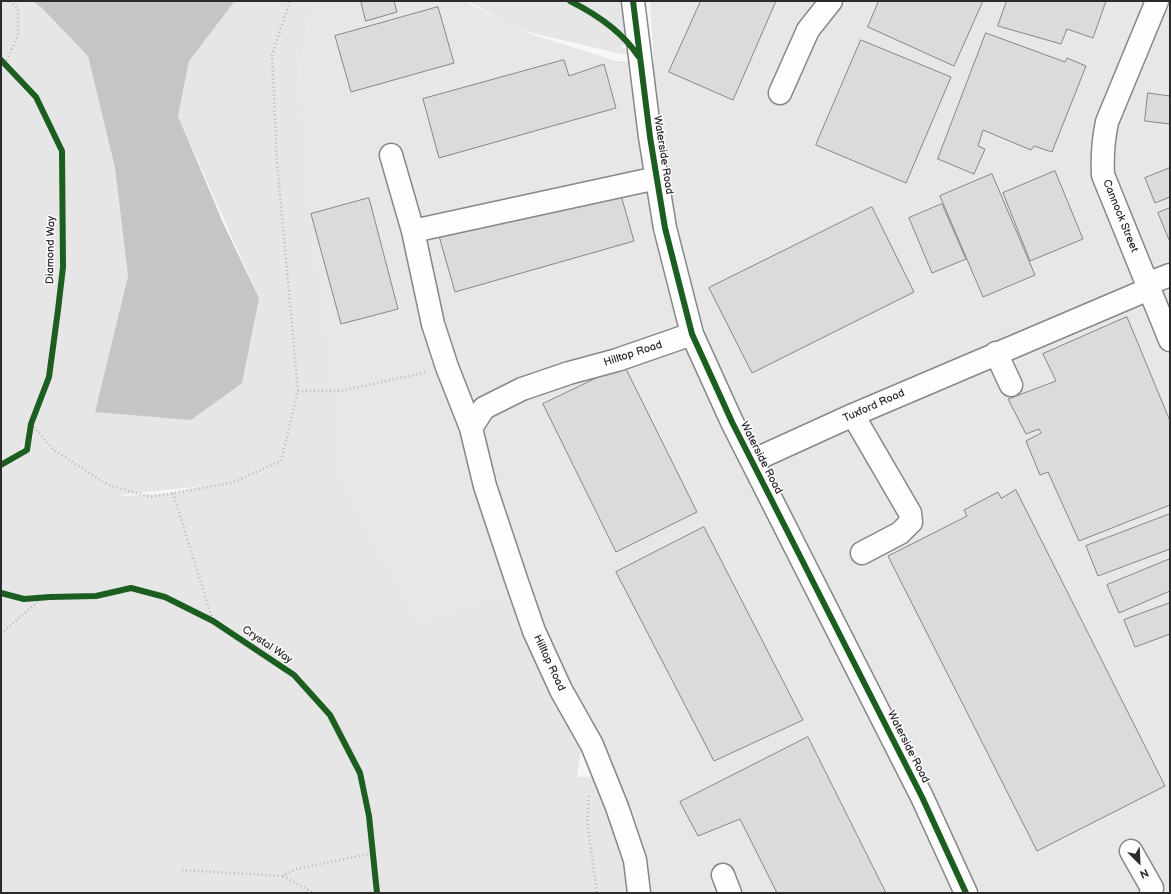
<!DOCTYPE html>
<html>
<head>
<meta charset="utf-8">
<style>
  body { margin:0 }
  #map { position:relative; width:1171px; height:894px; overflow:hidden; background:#f7f7f7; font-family:"Balsamiq Sans",sans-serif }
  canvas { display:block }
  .frame { position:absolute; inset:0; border:2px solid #2b2b2b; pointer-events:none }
  .north { position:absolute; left:1119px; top:842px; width:40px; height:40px; -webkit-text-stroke:3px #fff; paint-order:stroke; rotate:156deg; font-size:11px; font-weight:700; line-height:16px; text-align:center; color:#2b2b2b }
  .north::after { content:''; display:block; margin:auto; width:14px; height:18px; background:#2b2b2b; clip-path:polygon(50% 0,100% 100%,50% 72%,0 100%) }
</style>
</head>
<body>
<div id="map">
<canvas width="1171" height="894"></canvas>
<div class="frame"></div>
<div class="north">N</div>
</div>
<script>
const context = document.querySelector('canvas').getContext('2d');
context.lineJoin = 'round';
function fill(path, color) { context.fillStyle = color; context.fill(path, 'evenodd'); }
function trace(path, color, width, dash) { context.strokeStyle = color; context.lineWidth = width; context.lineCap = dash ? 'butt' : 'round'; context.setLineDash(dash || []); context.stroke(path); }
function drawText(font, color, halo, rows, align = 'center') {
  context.font = font + ' "Balsamiq Sans",sans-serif'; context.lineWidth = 3; context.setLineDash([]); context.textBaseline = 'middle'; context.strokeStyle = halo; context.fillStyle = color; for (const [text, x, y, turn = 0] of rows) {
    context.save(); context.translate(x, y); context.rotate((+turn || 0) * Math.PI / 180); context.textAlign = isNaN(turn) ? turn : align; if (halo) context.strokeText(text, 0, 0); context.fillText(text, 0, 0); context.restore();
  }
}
const built = new Path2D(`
  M315,1h150l50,28 101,32 38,2 -4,-62h520v892h-531l-28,-101 -104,-201 -90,35 -75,-143 -36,-268 -7,-149z`);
const green = new Path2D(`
  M1,1h59l28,55 27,112 13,108 -33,136 164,-114 -81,-182 11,-55 46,-60h80l-16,65 6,117 37,300 75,142 91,-34 33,54 43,87 -7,45 27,-1 35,117h-638zM32,435l2,1 -7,14 -11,5zM203,486l-30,7 -53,3 1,-1z
  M468,1h162l2,45 -13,-1 20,13 -124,-29z`);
const water = new Path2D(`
  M33,1h202l-46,60 -11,55 46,109 35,73 -17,85 -51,37 -96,-8 33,-136 -13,-108 -27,-112 -46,-48z`);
const building = new Path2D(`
  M361,1h33l3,11 -31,9z
  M701,1h75l-43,99 -64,-28z
  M879,1h104l-29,65 -86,-39z
  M1007,1h99l-13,37 -26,-9 -6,15 -63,-18z
  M438,7l16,56 -103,29 -16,-56z
  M986,33l79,29 2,-4 19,8 -34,86 -18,-6 -3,4 -48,-20 -5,16 7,3 -11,25 -36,-15z
  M861,40l90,37 -45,106 -90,-38z
  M564,60l5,16 35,-12 12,44 -177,50 -16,-59z
  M1148,93l22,3v28l-25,-3z
  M1170,168v29l-15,6 -10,-25z
  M1055,171l28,68 -53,22 -27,-68z
  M992,174l43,101 -52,22 -43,-101z
  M618,185l16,56 -179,51 -16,-56z
  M369,198l29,111 -57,15 -30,-110z
  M942,204l24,55 -34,14 -23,-55z
  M872,207l42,85 -162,81 -43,-85z
  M1170,208v34l-12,-29z
  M1127,317l43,104v84l-91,36 -31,-69 -8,3 -14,-34 15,-8 -2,-4 -13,5 -18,-35 48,-18 -13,-27z
  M624,365l73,147 -81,40 -73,-148z
  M1016,490l149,296 -128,65 -149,-295 79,-40 -3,-6 34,-18 3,6z
  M1170,514v35l-72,27 -12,-30z
  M704,527l99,193 -89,41 -98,-189z
  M1170,559v32l-51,22 -12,-28z
  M1170,603v31l-35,13 -11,-27z
  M808,737l78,156h-109l-37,-74 -42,17 -18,-34z`);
const path = new Path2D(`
  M5,64l13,-29v-26l-9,-8
  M298,391h42l87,-19
  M31,424l23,26 54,35 43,12 80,-14 50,-22 17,-70 -21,-229 -5,-107 18,-54
  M173,493l40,128
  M1,634l42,-37
  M589,796l-2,24 10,73
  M182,870l101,6 13,-7 78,-16
  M283,876l31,17`);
const minor = new Path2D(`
  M633,1l17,136 15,91 27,106 40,88 190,375 44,96
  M1157,1l-50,121c-4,19 -5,34 -4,53l67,165
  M780,93l28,-63 23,-29
  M391,155l22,76 244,-53
  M413,231l20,93 14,43 24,61 14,58 32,96 17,49 27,59 31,55 25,62 18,53 4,33
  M1147,284l23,-9
  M996,353l15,32
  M853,415l57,98 1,9 -11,11 -38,20
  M471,428l13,-20 38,-19 47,-16 48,-13 75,-26
  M752,461l101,-46 296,-126
  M1131,851l21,37 -1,5
  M723,875l7,18`);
const cycleway = new Path2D(`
  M570,1c26,13 52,30 68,55
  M633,1l17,136 15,91 27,106 40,88 190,375 44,96
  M1,60l35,37 26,54 1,116 -5,43 -9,67 -18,47 -4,26 -26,15
  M1,593l23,6 26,-2 46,-1 35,-8 34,9 48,24 81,54 36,40 30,58 9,43 8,77`);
const streetNames = [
  ["Waterside Road",663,155,81],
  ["Cannock Street",1120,216,68],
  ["Diamond Way",51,250,-89],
  ["Hilltop Road",633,354,-18],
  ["Tuxford Road",874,406,-24],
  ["Waterside Road",761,458,63],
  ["Crystal Way",267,645,34],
  ["Hilltop Road",549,663,65],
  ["Waterside Road",908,747,63]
];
fill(built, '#e7e7e7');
fill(green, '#e6e6e6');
fill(water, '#c5c5c5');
fill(building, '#dbdbdb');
trace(building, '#878787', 1);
trace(minor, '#878787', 25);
trace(path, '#b6b6b6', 2.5, [1, 3]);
trace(minor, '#fefefe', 22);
trace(cycleway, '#1b5e20', 6);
drawText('11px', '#2b2b2b', '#fff', streetNames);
</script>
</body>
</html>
